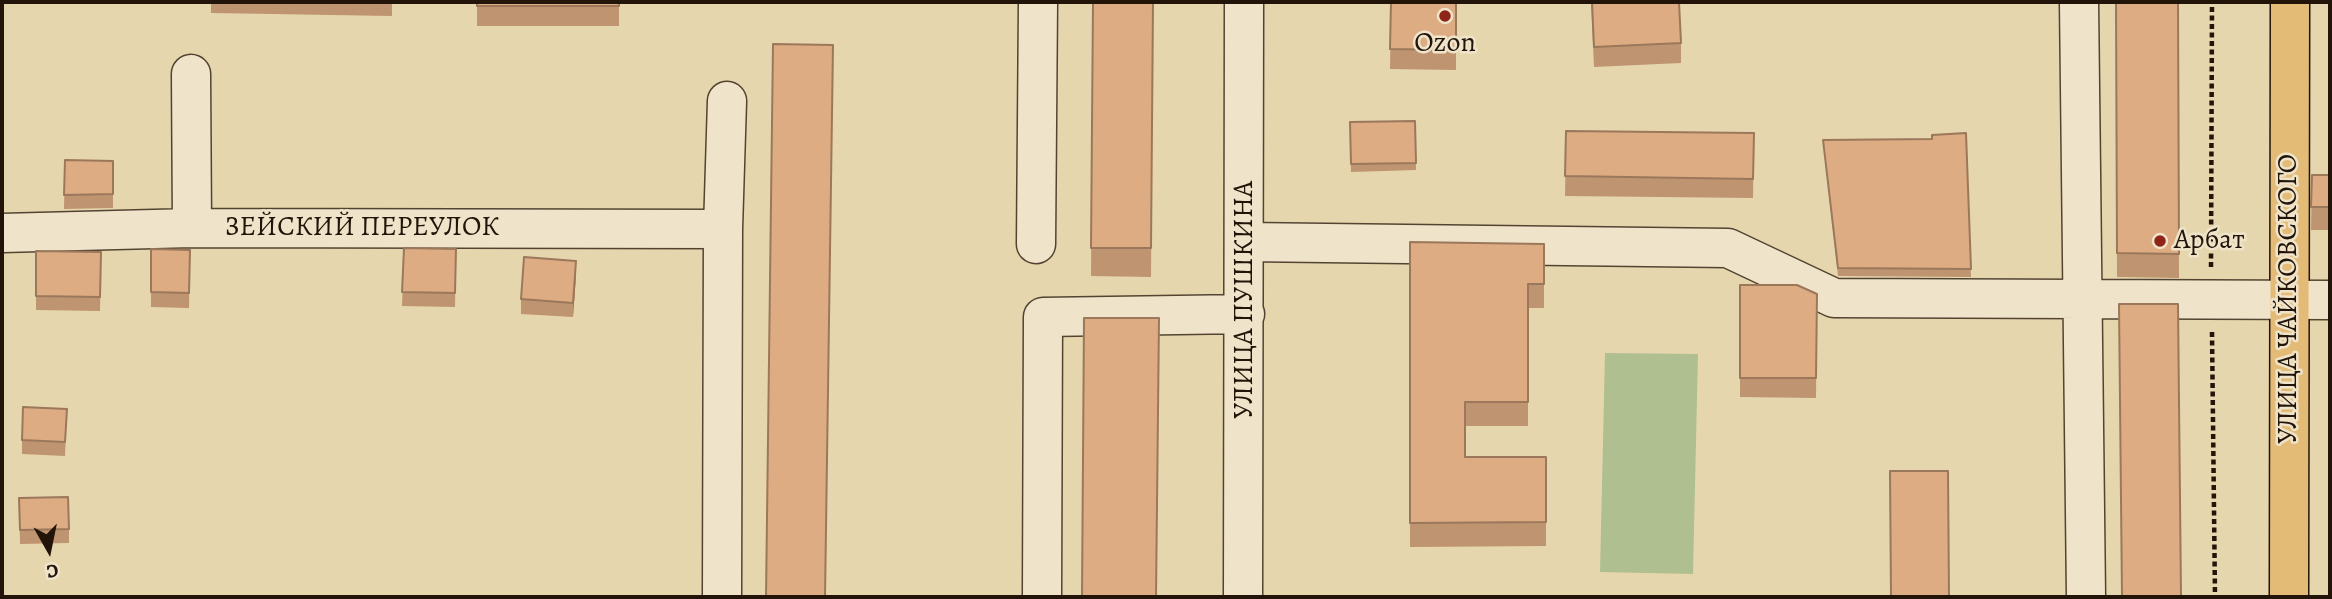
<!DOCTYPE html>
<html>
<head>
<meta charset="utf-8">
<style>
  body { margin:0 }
  #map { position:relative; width:2332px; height:599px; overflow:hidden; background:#e6d6ae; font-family:Alegreya,serif }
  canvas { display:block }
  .frame { position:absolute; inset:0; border:4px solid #221408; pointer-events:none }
  .north { position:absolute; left:14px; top:515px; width:70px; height:70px; -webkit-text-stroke:5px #efe4ca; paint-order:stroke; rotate:171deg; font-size:19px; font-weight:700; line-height:28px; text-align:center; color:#221408 }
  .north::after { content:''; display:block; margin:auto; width:24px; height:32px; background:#221408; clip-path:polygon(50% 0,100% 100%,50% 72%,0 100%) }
</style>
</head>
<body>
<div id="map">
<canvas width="2332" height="599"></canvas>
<div class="frame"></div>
<div class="north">С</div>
</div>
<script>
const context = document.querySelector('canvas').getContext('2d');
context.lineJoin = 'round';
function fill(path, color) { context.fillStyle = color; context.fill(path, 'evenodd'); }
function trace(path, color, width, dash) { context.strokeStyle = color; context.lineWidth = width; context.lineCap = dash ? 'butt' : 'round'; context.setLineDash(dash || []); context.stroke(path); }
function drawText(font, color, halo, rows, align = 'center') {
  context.font = font + ' Alegreya,serif'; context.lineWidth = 5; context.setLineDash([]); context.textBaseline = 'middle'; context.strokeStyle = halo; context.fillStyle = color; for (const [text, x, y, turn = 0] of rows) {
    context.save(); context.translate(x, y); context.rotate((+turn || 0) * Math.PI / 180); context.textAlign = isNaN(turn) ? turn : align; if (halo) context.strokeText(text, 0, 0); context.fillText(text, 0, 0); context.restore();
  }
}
const green = new Path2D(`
  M1605,353l93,1 -5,220 -93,-2z`);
const path = new Path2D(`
  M2211,267l1,-265
  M2212,332l3,265`);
const minor = new Path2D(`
  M2079,2l7,595
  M191,74l1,154
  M2,233l190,-5 531,1
  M1245,242l483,6 106,50 496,2
  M1036,244l2,-242
  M722,597l1,-368 4,-128
  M1042,597l1,-280 202,-3
  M1243,597l1,-595`);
const major = new Path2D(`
  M2289,597l1,-595`);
const wall = new Path2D(`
  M211,2h181v14l-181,-3z
  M477,2h142v24h-142z
  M1093,2h60l-2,275 -60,-1z
  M1391,2h65v68l-66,-1z
  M1591,2l90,41v20l-87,4z
  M2116,2h62l1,276 -62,-1z
  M1350,122l66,41v7l-65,2z
  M1566,131l188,2 -1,65 -188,-2z
  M1966,133l5,144 -133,-1 -15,-136 109,-1z
  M65,160l48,1v47l-49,1z
  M2312,175h18v55h-19z
  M1410,242l134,2v64h-16v118h-63v31h81v89l-136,1z
  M404,248l52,1 -1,58 -53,-1z
  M151,249l39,1 -1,58 -38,-1z
  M36,251l65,1 -1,59 -64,-1z
  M576,275l-3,42 -52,-3v-15z
  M1740,285l77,9 -1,104 -76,-1z
  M67,409l-2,47 -43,-2v-14z
  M19,498l50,31v14l-49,1z`);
const shadedWall = new Path2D(`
  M576,261v14l-3,42v-14z`);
const building = new Path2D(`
  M477,2h142v4h-142z
  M1093,2h60l-2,246h-60z
  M1391,2h65v48l-66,-1z
  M1592,2h87l2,41 -87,4z
  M2116,2h62l1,252 -62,-1z
  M773,44l60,1 -8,552h-59z
  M1415,121l1,42 -65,1 -1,-42z
  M1566,131l188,2 -1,46 -188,-3z
  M1966,133l5,136 -133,-1 -15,-128 109,-1v-4z
  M65,160l48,1v33l-49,1z
  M2312,175h18v32h-19z
  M1410,242l134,2v40h-16v118h-63v55h81v65l-136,1z
  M404,248l52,1 -1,44 -53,-1z
  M151,249l39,1 -1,43 -38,-1z
  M36,251l65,1 -1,45 -64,-1z
  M524,257l52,4 -3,42 -52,-4z
  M1740,285h57l20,9 -1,84h-76z
  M2119,304h59l3,293h-59z
  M1084,318h75l-3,279h-74z
  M23,407l44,2 -2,33 -43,-2z
  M1890,471h58l1,126h-58z
  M68,497l1,32 -49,1 -1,-32z`);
const markers = [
  [1445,16,7,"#8f2418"],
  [2160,241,7,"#8f2418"]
];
const poiNames = [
  ["Ozon",1445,44],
  ["Арбат",2174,241,"left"]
];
const streetNames = [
  ["ЗЕЙСКИЙ ПЕРЕУЛОК",362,228],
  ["УЛИЦА ЧАЙКОВСКОГО",2289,299,-90],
  ["УЛИЦА ПУШКИНА",1245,300,-90]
];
fill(green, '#b0bf8f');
trace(minor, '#534432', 41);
trace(major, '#221408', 41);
trace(path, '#221408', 4.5, [5, 3.5]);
trace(minor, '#efe4ca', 38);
trace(major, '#e3bb77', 38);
fill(wall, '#bf9470');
fill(shadedWall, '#9b785b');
fill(building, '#deac82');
trace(building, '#9b785b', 2);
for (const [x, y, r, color] of markers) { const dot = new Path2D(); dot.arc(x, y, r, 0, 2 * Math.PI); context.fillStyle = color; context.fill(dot); trace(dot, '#efe4ca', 2.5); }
drawText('28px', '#221408', '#efe4ca', poiNames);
drawText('28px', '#221408', '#efe4ca', streetNames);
</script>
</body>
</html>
